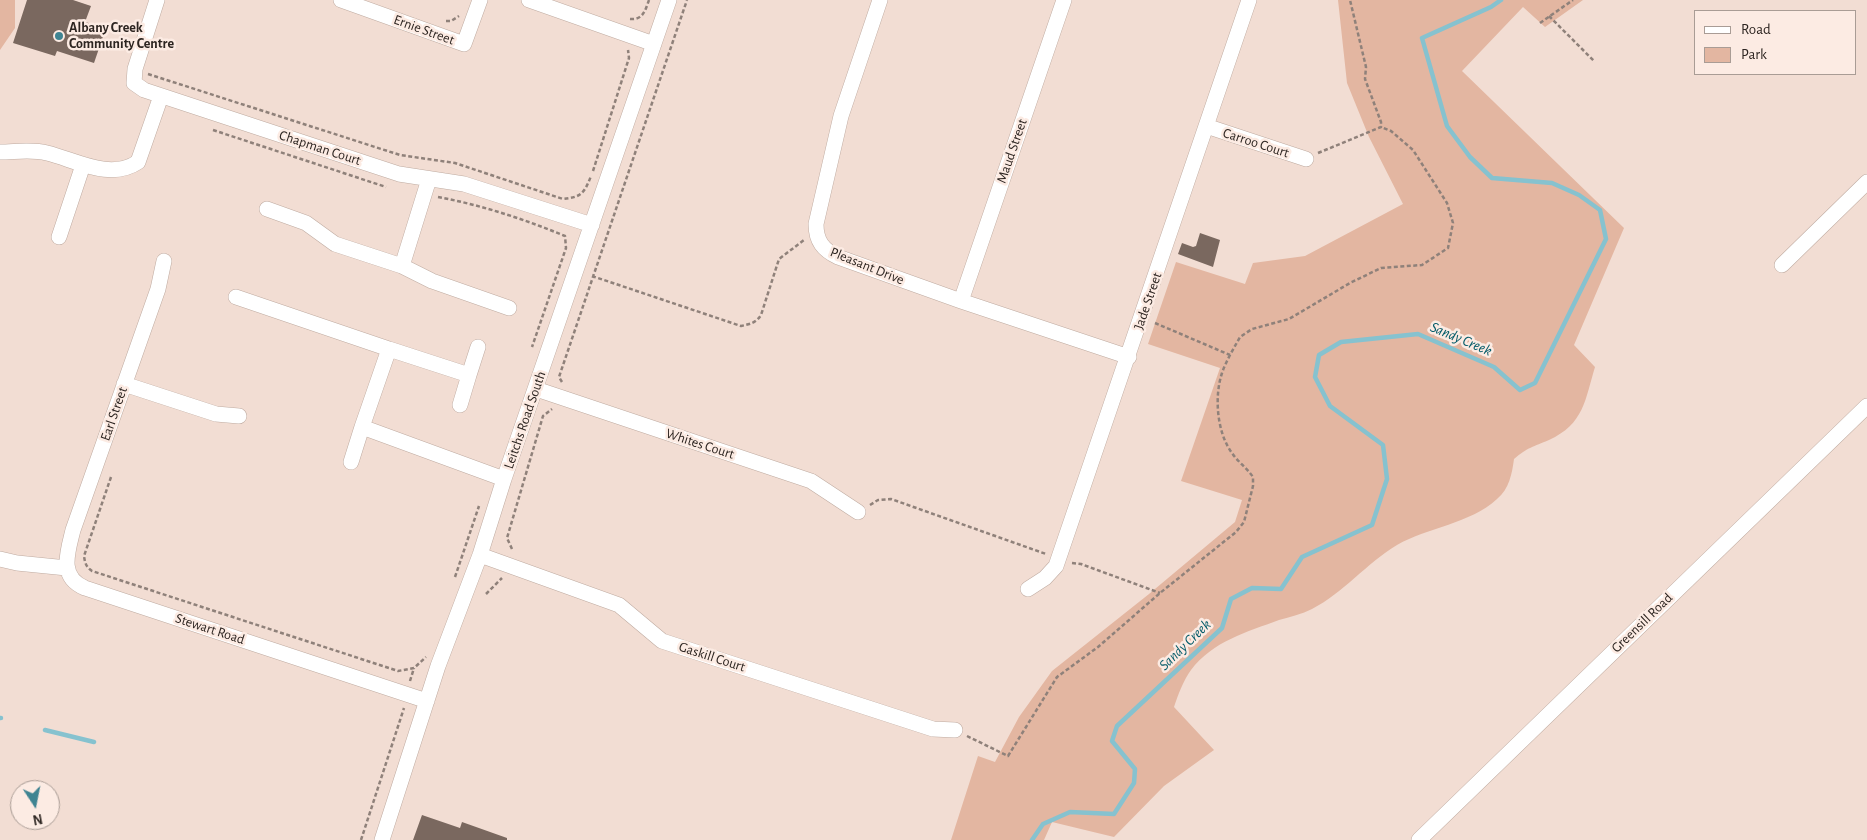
<!DOCTYPE html>
<html>
<head>
<meta charset="utf-8">
<style>
  body { margin:0 }
  #map { position:relative; width:1867px; height:840px; overflow:hidden; background:#f2ddd3; font-family:"Alegreya Sans",sans-serif }
  canvas { display:block }
  .legend { position:absolute; left:1694px; top:10px; width:162px; height:65px; box-sizing:border-box; background:#fcebe3; border:1px solid #a99c95; margin:0; padding:6px 9px; list-style:none; font-size:15px; color:#2d2521 }
  .legend li { display:flex; align-items:center; gap:10px; height:25px }
  .legend b { width:25px; border:1px solid #a99c95 }
  .north { position:absolute; left:10px; top:780px; width:50px; height:50px; box-sizing:border-box; background:#fcebe3; border:1px solid #a99c95; border-radius:50%; rotate:169deg; font-size:14px; font-weight:700; line-height:20px; text-align:center; color:#2d2521 }
  .north::after { content:''; display:block; margin:auto; width:18px; height:22px; background:#3f8492; clip-path:polygon(50% 0,100% 100%,50% 72%,0 100%) }
</style>
</head>
<body>
<div id="map">
<canvas width="1867" height="840"></canvas>
<ul class="legend">
<li><b style="height:6px;background:#fff"></b>Road</li>
<li><b style="height:14px;background:#e3b6a1"></b>Park</li>
</ul>
<div class="north">N</div>
</div>
<script>
const context = document.querySelector('canvas').getContext('2d');
context.lineJoin = 'round';
function fill(path, color) { context.fillStyle = color; context.fill(path, 'evenodd'); }
function trace(path, color, width, dash) { context.strokeStyle = color; context.lineWidth = width; context.lineCap = dash ? 'butt' : 'round'; context.setLineDash(dash || []); context.stroke(path); }
function drawText(font, color, halo, rows, align = 'center') {
  context.font = font + ' "Alegreya Sans",sans-serif'; context.lineWidth = 5; context.setLineDash([]); context.textBaseline = 'middle'; context.strokeStyle = halo; context.fillStyle = color; for (const [text, x, y, turn = 0] of rows) {
    context.save(); context.translate(x, y); context.rotate((+turn || 0) * Math.PI / 180); context.textAlign = isNaN(turn) ? turn : align; if (halo) context.strokeText(text, 0, 0); context.fillText(text, 0, 0); context.restore();
  }
}
const green = new Path2D(`
  M0,0h15v28l-15,22z
  M1338,0h245l-38,27 -22,-20 -61,64 162,157 -50,117 21,22c-10,33 -11,57 -46,73 -16,7 -21,7 -35,19 -2,15 -5,30 -17,40 -27,25 -69,28 -100,46 -30,18 -54,48 -85,64 -10,5 -22,8 -33,11 -32,12 -66,21 -88,50 -8,11 -13,25 -17,37l40,43 -50,36 -50,51 -62,-15 -8,18h-93l27,-84 17,6 24,-45 33,-46 97,-77 86,-72 7,-22 -61,-19 39,-113 -72,-24 28,-82 69,22 8,-21 52,-7 98,-52 -34,-67 -22,-54z`);
const stream = new Path2D(`
  M0,718h1
  M45,730l49,12
  M1032,840l11,-16 27,-12 44,2 20,-31 1,-14 -23,-28 5,-15 105,-98 9,-29 21,-11 29,1 21,-32 70,-32 15,-46 -4,-34 -53,-39 -15,-29 4,-22 22,-13 77,-8 76,33 26,23 15,-7 71,-144 -6,-29 -21,-15 -27,-12 -60,-5 -22,-21 -23,-31 -25,-88 69,-31 10,-7`);
const building = new Path2D(`
  M27,0h46l18,6 -6,16 21,6 -12,35 -37,-12 -2,5 -42,-13z
  M1200,233l20,7 -7,27 -35,-13 4,-11 11,4 3,-1z
  M422,815l38,13 2,-6 45,16v2h-94z`);
const path = new Path2D(`
  M1549,16l45,45
  M630,19c13,1 15,-8 19,-19
  M446,21h5l8,-5
  M1540,23l33,-23
  M148,74l252,81 55,8 108,36c18,-2 21,-5 28,-23
  M213,130l173,57
  M1318,153l63,-26v-5l-16,-43 1,-12 -16,-67
  M593,171l36,-113 -1,-8
  M438,197c43,8 86,22 127,39l1,12 -34,99
  M592,276l149,50c9,-2 15,-3 20,-11l18,-56 25,-19
  M1155,323l75,32 10,-18 12,-8 37,-10 61,-36 31,-15 41,-3 26,-17 5,-25 -6,-20 -34,-53 -22,-19 -10,-4
  M562,382l-3,-5 128,-377
  M111,477l-27,79c1,7 2,11 8,15l306,100 16,-3 12,-11
  M870,505l8,-5 13,-1 155,55
  M512,549l-5,-11 36,-122 9,-7
  M1072,563l9,1 79,29
  M455,577l24,-71
  M486,594l16,-16
  M410,681l4,-13
  M967,736l41,20 49,-79 41,-30 62,-54 76,-61 8,-10 9,-36v-9c-6,-9 -15,-15 -21,-24 -15,-20 -18,-56 -10,-80 2,-6 5,-12 8,-18
  M361,840l43,-132`);
const minor = new Path2D(`
  M157,0l-22,69 -1,14 10,7 255,84 65,10 128,41
  M341,0l123,44 16,-44
  M529,0l125,44
  M880,0l-39,116 -25,108c0,17 7,26 22,33l123,44 168,56
  M1206,126l100,33
  M0,152c15,0 32,-3 47,1 29,7 63,28 91,9l23,-66
  M267,209l39,14 29,21 67,22 30,15 77,27
  M59,237l24,-72
  M164,261l-6,28 -85,241c-5,21 -15,47 12,58l342,113
  M1782,265l85,-83
  M402,266l27,-87
  M236,297l153,52
  M961,301l103,-301
  M469,375l9,-28
  M124,384l92,30 23,2
  M536,389l275,92 47,31
  M362,427l27,-78 80,26 -9,30
  M351,462l11,-35 142,52
  M480,555l139,50 43,36 271,88 22,1
  M0,559l17,4 50,5
  M1028,589l17,-11 11,-12 193,-566
  M382,840l56,-174 42,-111 24,-76 165,-479
  M1419,840l448,-434`);
const markers = [
  [59,36,5,"#3f8492"]
];
const poiNames = [
  ["Albany Creek",69,28],
  ["Community Centre",69,44]
];
const streetNames = [
  ["Ernie Street",424,30,20],
  ["Carroo Court",1256,143,18],
  ["Chapman Court",320,148,18],
  ["Maud Street",1012,151,-71],
  ["Pleasant Drive",867,266,22],
  ["Jade Street",1148,301,-71],
  ["Earl Street",114,414,-71],
  ["Leitchs Road South",525,420,-71],
  ["Whites Court",700,444,18],
  ["Greensill Road",1642,623,-44],
  ["Stewart Road",210,629,18],
  ["Gaskill Court",712,657,18]
];
const waterNames = [
  ["Sandy Creek",1461,339,23],
  ["Sandy Creek",1185,645,-44]
];
fill(green, '#e3b6a1');
trace(stream, '#86c2cf', 4.5);
fill(building, '#7a685f');
trace(minor, '#bfaba1', 16);
trace(path, '#8f817a', 2.5, [4, 2.5]);
trace(minor, '#fff', 15);
for (const [x, y, r, color] of markers) { const dot = new Path2D(); dot.arc(x, y, r, 0, 2 * Math.PI); context.fillStyle = color; context.fill(dot); trace(dot, '#fcebe3', 2); }
drawText('bold 14px', '#2d2521', '#fcebe3', poiNames, 'left');
drawText('14px', '#2d2521', '#fcebe3', streetNames);
drawText('italic 15px', '#045b69', '#fcebe3', waterNames);
</script>
</body>
</html>
